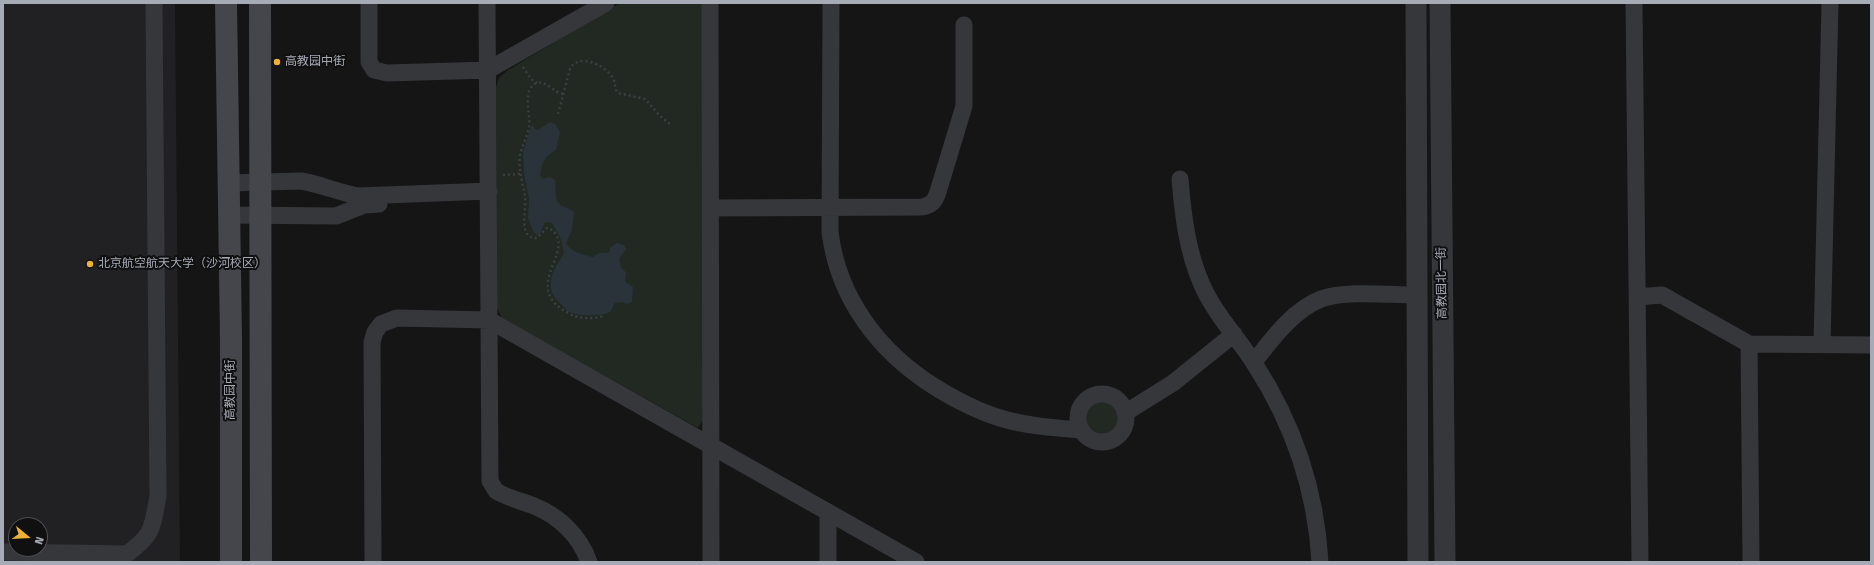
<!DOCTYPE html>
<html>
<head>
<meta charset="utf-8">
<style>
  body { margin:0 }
  #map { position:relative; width:1874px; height:565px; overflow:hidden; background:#151516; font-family:"Fira Sans",sans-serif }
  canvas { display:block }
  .frame { position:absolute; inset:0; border:4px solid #a7abb6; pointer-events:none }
  .north { position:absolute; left:8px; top:517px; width:40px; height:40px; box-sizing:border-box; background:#101011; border:1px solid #4c4e53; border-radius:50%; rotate:108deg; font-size:11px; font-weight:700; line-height:16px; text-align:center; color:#a7abb6 }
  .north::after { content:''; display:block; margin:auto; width:14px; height:18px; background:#edb136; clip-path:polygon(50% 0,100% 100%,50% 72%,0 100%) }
</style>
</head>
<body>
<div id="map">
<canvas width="1874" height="565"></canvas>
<div class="frame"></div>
<div class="north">N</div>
</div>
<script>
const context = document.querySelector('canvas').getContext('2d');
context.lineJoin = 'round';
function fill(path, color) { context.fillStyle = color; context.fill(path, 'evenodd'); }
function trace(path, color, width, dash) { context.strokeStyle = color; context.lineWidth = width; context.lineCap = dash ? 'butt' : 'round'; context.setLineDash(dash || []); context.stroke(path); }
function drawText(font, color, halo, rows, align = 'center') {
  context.font = font + ' "Fira Sans","Noto Sans SC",sans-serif'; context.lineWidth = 4; context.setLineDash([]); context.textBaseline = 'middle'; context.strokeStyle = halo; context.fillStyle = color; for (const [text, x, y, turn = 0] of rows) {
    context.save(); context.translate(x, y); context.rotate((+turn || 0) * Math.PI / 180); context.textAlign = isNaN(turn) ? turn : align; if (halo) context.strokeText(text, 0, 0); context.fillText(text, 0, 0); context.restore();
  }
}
const built = new Path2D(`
  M3,3h172l5,559h-177zM16,525h24v24h-24z`);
const green = new Path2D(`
  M620,3h85l-2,417 -5,8 -196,-110 -5,-10 -1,-221 3,-9 9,-8z
  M1086 418a16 16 0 1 1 32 0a16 16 0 1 1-32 0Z`);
const water = new Path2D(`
  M550,122l5,2 5,8 -4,18 -9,6 -5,9 -2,11 3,3 6,-2 6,3c2,9 -2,21 7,26 5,2 8,2 12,7l-2,17 -6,13c4,9 18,12 27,14l6,-4h9l2,-2v-3l7,-5 7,2 2,4 -7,10 2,9 5,4 -1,10 8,5 -1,15 -5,2 -5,-2 -7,1c-3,3 -2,8 -7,10 -10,3 -32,4 -42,-3 -2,-2 -3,-5 -6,-7 -6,-6 -11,-13 -9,-22 1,-11 8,-18 13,-28l-3,-14 -9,-16 -7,-1 -5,12 -3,1 -4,-4 -5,-13 1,-19 -5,-25 -1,-22 8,-26 2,-1 2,4 3,1z`);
const path = new Path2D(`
  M523,67l8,12 6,4
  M563,94c-8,-1 -18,-14 -26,-11 -16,6 -6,32 -8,43 -1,10 -7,19 -9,29 -2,15 3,28 5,42 2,10 -8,43 12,41l10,-10c4,1 5,2 8,5 17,22 -35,56 15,81 9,5 24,5 33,2
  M558,114l12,-45c9,-17 36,-3 43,9 3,5 1,10 5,15l27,6 15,17 10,8
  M503,175l17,-1`);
const minor = new Path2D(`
  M369,3v59l5,8 13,3 101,-3 118,-67
  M487,3l3,478 6,10c12,7 25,10 38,15 25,10 46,30 55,56
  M710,3l1,559
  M831,3l-1,229c8,66 49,120 105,155 21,13 42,24 65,31 26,8 54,10 81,12
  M1634,3l6,559
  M1180,179c3,36 7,72 22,106 13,29 35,52 52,78 39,60 62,128 66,199
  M229,183l72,-2c20,3 38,12 58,15l130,-5
  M710,208l212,-1c10,-2 13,-6 16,-15l26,-86v-81
  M229,215l107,1 28,-11 15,-1
  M1637,297l25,-2 87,49 122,1
  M1749,344l2,218
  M1822,344l8,-341
  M1254,362c18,-23 39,-52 67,-63 25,-9 69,-4 96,-4
  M1078 418a24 24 0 1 1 48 0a24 24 0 1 1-48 0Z
  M1125,413l48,-30 61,-49
  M3,552l124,2c27,-20 25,-26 31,-58l-4,-493
  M373,562l-1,-220 3,-10 6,-8 16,-6 92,2 427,242
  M828,562v-50`);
const tertiary = new Path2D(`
  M1416,3l2,559
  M1440,3l5,559`);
const secondary = new Path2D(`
  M226,3l5,336v223
  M260,3l1,559`);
const markers = [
  [277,62,4,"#edb136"],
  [90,264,4,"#edb136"]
];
const poiNames = [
  ["高教园中街",285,62],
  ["北京航空航天大学（沙河校区）",98,264]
];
const streetNames = [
  ["高教园北一街",1442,283,-91],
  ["高教园中街",231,390,-90]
];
fill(built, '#212123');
fill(green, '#212922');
fill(water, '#2b333a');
trace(path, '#3c3e42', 2.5, [2, 3]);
trace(minor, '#36373b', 17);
trace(tertiary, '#36373b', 21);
trace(secondary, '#44464b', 22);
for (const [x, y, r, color] of markers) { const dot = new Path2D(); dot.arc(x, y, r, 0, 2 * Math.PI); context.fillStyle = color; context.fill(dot); trace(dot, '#101011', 1.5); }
drawText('12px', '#a7abb6', '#101011', poiNames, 'left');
drawText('12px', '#a7abb6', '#101011', streetNames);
</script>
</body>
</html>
